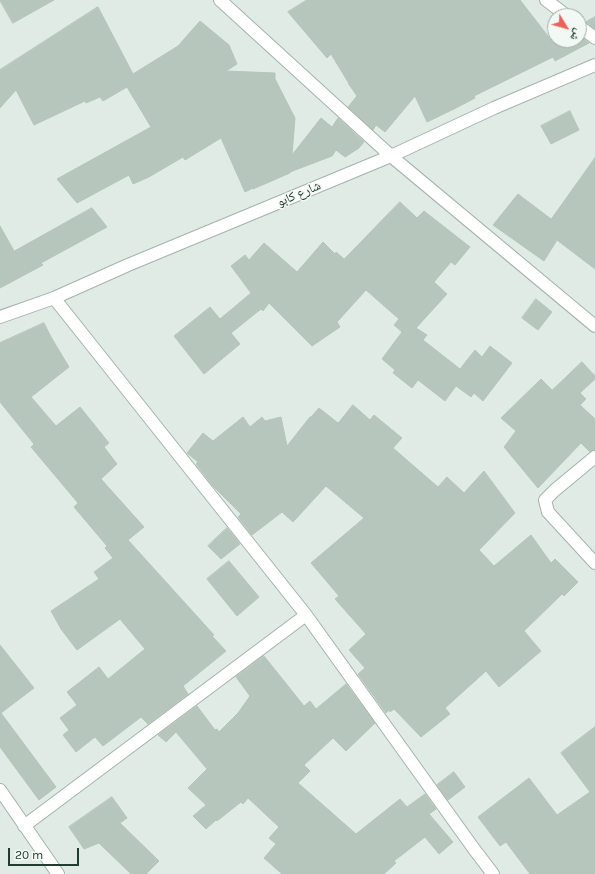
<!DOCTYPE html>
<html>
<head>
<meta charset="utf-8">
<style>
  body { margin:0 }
  #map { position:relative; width:595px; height:874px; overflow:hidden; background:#e1ebe5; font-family:Karla,"Noto Naskh Arabic",sans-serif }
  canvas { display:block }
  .north { position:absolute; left:547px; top:8px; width:40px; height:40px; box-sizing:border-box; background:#f2f8f4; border:1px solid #9fada5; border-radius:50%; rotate:127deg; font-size:11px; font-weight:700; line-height:16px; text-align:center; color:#223c2f }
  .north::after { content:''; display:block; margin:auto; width:14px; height:18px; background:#ef605c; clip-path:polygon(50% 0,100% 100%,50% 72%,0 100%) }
  .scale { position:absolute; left:8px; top:848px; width:71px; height:18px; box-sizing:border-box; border:2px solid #223c2f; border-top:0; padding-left:5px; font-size:12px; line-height:14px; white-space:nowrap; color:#223c2f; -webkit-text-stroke:3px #f2f8f4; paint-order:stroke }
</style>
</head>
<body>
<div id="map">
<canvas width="595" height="874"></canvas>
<div class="north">ش</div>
<div class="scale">20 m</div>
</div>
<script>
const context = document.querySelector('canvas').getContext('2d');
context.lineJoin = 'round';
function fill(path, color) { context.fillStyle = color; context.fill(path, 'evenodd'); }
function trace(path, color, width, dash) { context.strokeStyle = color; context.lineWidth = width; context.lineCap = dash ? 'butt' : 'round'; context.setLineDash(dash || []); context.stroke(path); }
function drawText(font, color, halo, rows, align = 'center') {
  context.font = font + ' Karla,"Noto Naskh Arabic",sans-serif'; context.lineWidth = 3; context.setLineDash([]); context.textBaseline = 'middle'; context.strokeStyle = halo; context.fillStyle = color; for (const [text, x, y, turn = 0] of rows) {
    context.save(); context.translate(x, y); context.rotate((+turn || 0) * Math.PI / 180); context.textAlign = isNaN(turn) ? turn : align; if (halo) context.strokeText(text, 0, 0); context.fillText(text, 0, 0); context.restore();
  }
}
const building = new Path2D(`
  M0,0h54l-41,23z
  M307,0h213l31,40 4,-2v2h24v-5l10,8 -34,18 -2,-4 -79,39 1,2 -19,10 -29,14 -12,-26 -30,36 -9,-7 -3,5 -25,-23 9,-11 -9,-13 1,-1h-1l-17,-28 -4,4 -39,-46z
  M98,7l35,67 45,-28 22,-25 29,24 8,19 -11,7 49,2v6l20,39 -3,37 29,-37 11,9 6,-9 26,24 -5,6 -14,9 -9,-7 -4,6 -42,16v1l-37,16v-1l-8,4 -24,-54 -36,22 -2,-3 -34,20 -16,7 -4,-9 -52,28 -20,-24 94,-52 -24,-40 -24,14 -3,-4 -14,6 -1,-2 -51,24 -18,-35 -16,18v-38z
  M595,17v12l-9,-7z
  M570,111l9,19 -28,14 -10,-18z
  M595,158v111l-38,-29 -13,21 -51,-36 25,-31 33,25z
  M400,202l17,16 7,-7 46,36 -15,18 -4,-3 -17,20 13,12 -31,34 11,7 -4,5 37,29 15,-19 7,7 8,-11 22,17 -29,38 -9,-8 -3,4 -15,-11 -11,15 -27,-21 -6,8 -19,-15 2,-3 -13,-11 20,-27 -8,-7 5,-6 -33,-29 -29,32 3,5 -28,19 -43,-43 -6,8 -2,-2 -30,24 9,11 -36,30 -30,-38 36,-29 10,12 31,-26 -20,-27 14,-11 4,5 15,-17 33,29 26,-30 12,12 1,-2 8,7z
  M92,208l15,19 -66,36 2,2 -43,23v-62l14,25z
  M536,299l16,13 -14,18 -16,-12z
  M44,323l7,14 18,30 -38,30 25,29 24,-19 29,36 -5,4 13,17 -16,15 43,48 -16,13 86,95 -2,1 14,15 -43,35 5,8 -40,30 -7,-7 -38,29 -8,-9 -19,15 -13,-17 6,-5 -9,-12 17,-13 -10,-13 32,-25 9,12 37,-30 -25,-30 -43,31 -16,-21 -10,-18 48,-32 -5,-7 19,-14 -8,-10 2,-2 -33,-39 4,-4 -47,-56 3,-3 -34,-42v-59z
  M582,362l13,14v3l-15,14 6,6 -6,6 15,14v31l-5,2 -9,-9 -43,45 -34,-41 12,-16 -15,-13 40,-39 11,11z
  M353,405l17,15 4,-5 28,23 -9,10 45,39 9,-10 17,16 20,-22 31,42 -36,37 15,16 37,-31 20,28 4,-4 23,23 -14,14 -2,-2 -38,37 17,20 -42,36 -13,-16 -41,37 5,6 -29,23 -27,-28 -4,3 -1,-2 -3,3 -28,-39 7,-6 -16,-18 17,-16 -31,-35 4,-3 -28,-33 53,-45 -38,-32 -33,36 -11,-10 -30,23 -14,-18 3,-3 -28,-28 -17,-22 2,-2 -11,-9 16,-20 10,8 30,-24 7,10 12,-10 3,4 16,-4 6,29 23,-29h1l8,-9 19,15z
  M227,528l13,16 -19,15 -13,-13z
  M229,561l30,36 -22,19 -30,-37z
  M0,645l34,43 -33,25 55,74 -17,13 -39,-53z
  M264,656l40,50 6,-5 6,8 30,-25 29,39 -29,28 -13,-13 -29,27 6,6 -12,12 58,51 44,-35 7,8 18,-13 11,15 -7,5 24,28 -14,12 -14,-17 -31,24 2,2 -12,11h-102l-18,-16 12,-14 -7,-6 10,-11 -31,-29 -5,6 -2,-2 -24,19 -1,-1 -10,9 -13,-13 13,-11 -18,-17 19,-19 -31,-37 -10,10 -8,-7 39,-29 18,24 2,-1 2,3 19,-19 12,-17 -14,-19z
  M595,727v147h-65l-24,-32 -6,4 -22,-29 51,-39 28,37 33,-23 -29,-39z
  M454,772l11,15 -17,13 -11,-15z
  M112,797l15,21 -7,5 39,38 -13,13h-15l-32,-31 -15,6 -15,-22z`);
const minor = new Path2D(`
  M220,0l171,156 204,170
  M546,0l21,16
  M579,26l16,12
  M54,298l252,317 168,234 19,25
  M595,457l-40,33 -10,10 3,12 47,51
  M0,790l58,84
  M24,826l282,-211`);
const tertiary = new Path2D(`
  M0,317l54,-19 74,-33 263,-109 103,-48 101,-43`);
const streetNames = [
  ["شارع كابو",299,194,-23]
];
fill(building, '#b7c6bd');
trace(building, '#b4c5ba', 1);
trace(minor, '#a4b3ab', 14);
trace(tertiary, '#a4b3ab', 14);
trace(minor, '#fff', 12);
trace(tertiary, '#fff', 12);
drawText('13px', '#223c2f', '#f2f8f4', streetNames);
</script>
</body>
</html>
